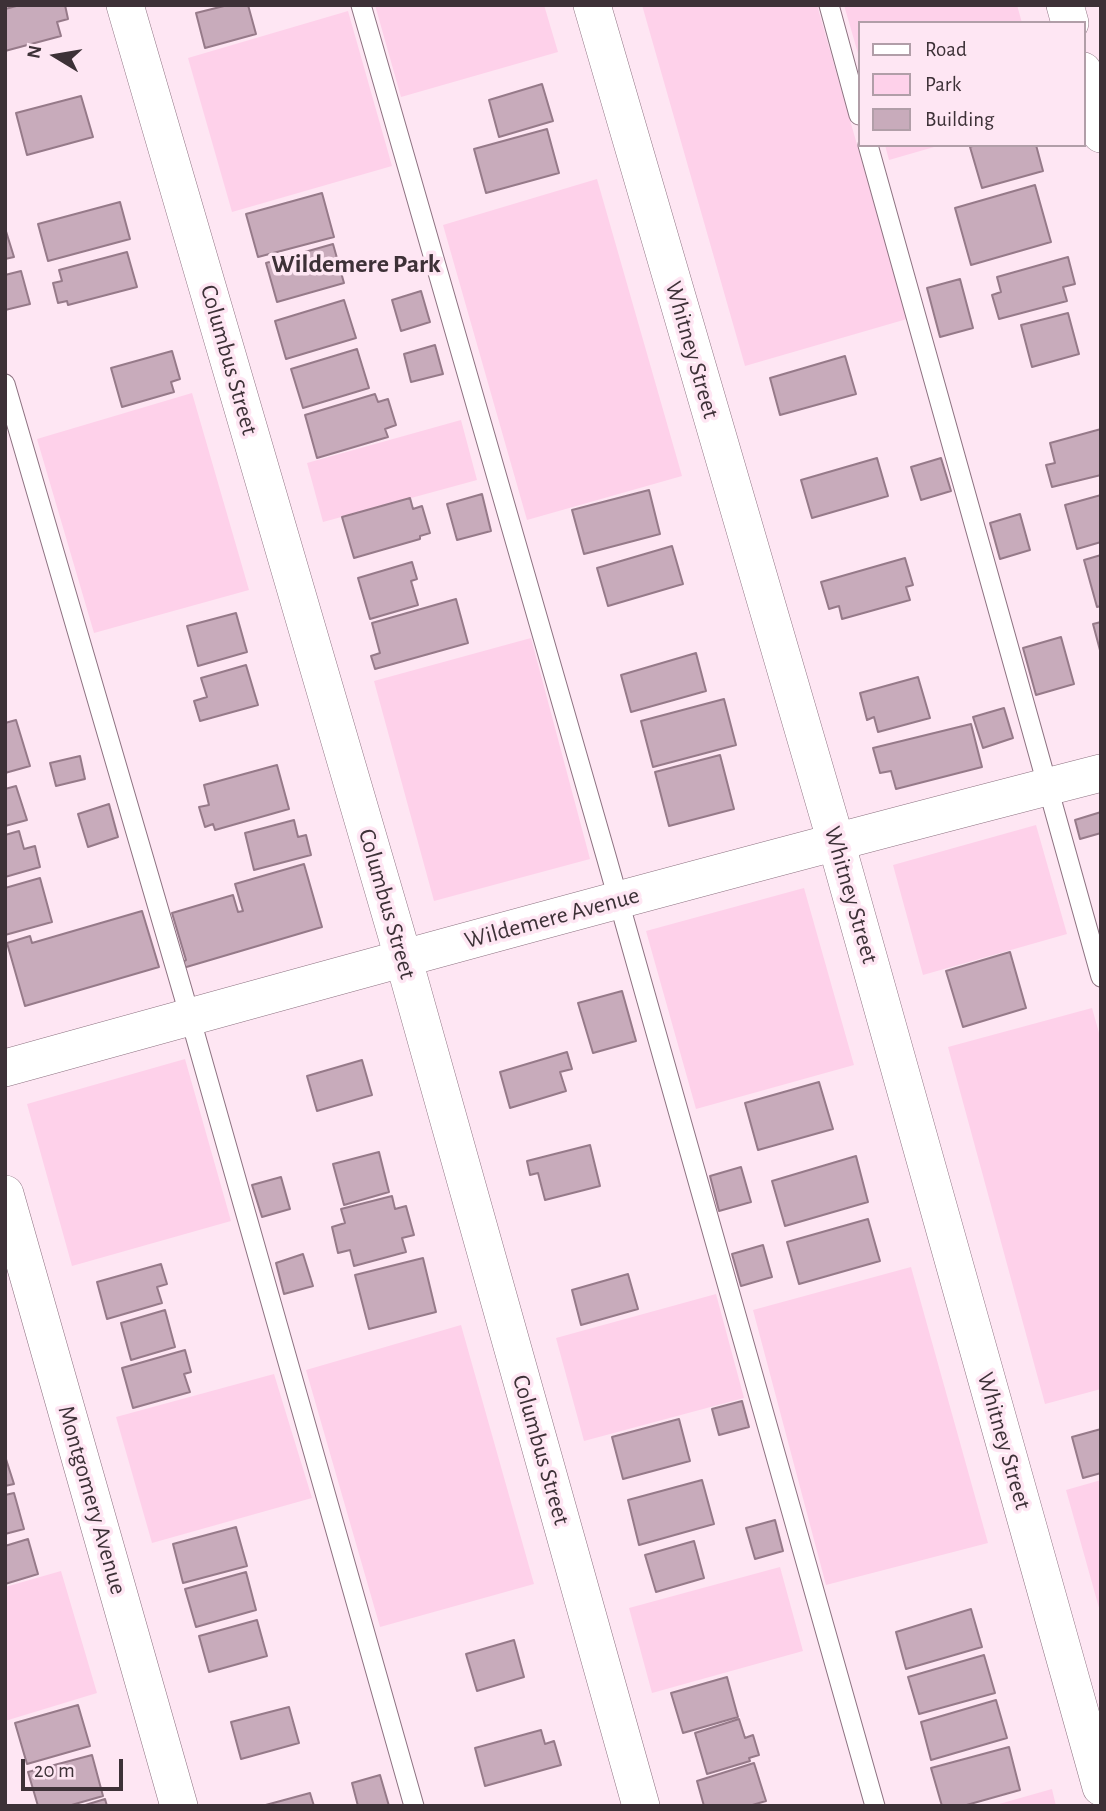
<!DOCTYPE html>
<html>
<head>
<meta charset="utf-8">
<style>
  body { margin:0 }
  #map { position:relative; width:1106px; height:1811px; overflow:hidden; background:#fee6f3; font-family:"Alegreya Sans",sans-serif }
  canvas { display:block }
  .frame { position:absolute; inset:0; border:7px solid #3d3137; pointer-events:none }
  .legend { position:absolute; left:858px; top:21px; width:228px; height:126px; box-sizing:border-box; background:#fee6f3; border:2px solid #b19ea8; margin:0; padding:9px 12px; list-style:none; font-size:21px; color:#3d3137 }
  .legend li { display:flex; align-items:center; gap:14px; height:35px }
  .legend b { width:35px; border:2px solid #b19ea8 }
  .north { position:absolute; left:21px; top:21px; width:70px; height:70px; -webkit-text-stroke:5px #fee6f3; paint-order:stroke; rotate:281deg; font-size:19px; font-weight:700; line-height:28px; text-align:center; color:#3d3137 }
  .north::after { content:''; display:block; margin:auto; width:24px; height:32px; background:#3d3137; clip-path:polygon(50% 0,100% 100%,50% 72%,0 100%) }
  .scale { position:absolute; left:21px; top:1759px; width:102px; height:32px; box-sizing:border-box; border:4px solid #3d3137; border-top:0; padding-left:9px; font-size:21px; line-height:24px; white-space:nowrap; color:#3d3137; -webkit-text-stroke:5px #fee6f3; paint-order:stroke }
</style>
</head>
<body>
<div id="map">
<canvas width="1106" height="1811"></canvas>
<div class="frame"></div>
<ul class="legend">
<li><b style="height:9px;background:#fff"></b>Road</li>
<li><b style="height:19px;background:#fed1ea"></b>Park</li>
<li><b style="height:19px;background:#c8abbb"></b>Building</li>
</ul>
<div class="north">N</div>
<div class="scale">20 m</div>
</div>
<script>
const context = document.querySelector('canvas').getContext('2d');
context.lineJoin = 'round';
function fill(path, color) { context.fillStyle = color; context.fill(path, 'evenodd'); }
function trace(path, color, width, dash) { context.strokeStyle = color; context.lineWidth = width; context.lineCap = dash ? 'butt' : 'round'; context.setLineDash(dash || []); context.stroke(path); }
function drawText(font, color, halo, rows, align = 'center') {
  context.font = font + ' "Alegreya Sans",sans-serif'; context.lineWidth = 7; context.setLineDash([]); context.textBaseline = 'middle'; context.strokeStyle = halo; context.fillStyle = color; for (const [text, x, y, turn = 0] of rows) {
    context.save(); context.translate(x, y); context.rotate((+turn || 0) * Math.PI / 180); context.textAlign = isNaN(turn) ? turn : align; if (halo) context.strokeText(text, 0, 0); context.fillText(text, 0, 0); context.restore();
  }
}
const green = new Path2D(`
  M375,5h169l14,47 -157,45z
  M642,5h175l90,314 -162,47z
  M844,5h173l5,18h-163v34z
  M348,11l44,155 -160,46 -44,-154z
  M885,145h56l-52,15z
  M597,179l85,297 -155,44 -84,-295z
  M192,393l57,197 -155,43 -57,-194z
  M461,420l16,60 -154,42 -16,-59z
  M531,638l59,221 -156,42 -60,-220z
  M1036,825l31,109 -144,41 -30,-110z
  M804,888l50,177 -158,44 -50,-178z
  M1092,1008l9,32v349l-56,15 -97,-357z
  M185,1059l46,162 -159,45 -45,-162z
  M911,1267l77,276 -162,42 -73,-275z
  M716,1294l28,104 -160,43 -28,-103z
  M461,1325l73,259 -154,43 -74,-257z
  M274,1374l38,124 -160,45 -36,-126z
  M1101,1480v135l-35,-125z
  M780,1567l23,84 -151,42 -23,-85z
  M61,1571l36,122 -92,28v-134z
  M1052,1789l4,17h-64z`);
const building = new Path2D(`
  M20,5h45l3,14 -11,3 4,14 -56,15v-42z
  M228,5h20l8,29 -51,14 -9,-35z
  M542,84l11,37 -54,16 -10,-37z
  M81,96l12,41 -66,18 -11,-42z
  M547,129l12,44 -73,20 -12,-44z
  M975,145h61l7,26 -61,17 -12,-41z
  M1035,185l16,57 -80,23 -16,-57z
  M322,193l12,44 -76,20 -12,-43z
  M120,202l10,37 -82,22 -10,-37z
  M5,228l9,29 -9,2z
  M333,244l11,39 -67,19 -11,-39z
  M127,252l10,35 -69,18 -1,-4 -9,2 -5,-20 9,-2 -3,-11z
  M1068,257l7,27 -12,3 4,14 -68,18 -7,-24 9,-3 -4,-15z
  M21,271l9,33 -25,6v-35z
  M960,279l13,49 -33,9 -13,-49z
  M421,291l9,31 -29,9 -9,-31z
  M344,300l12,38 -70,21 -11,-38z
  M1068,313l11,41 -47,13 -11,-42z
  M435,345l8,29 -32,8 -7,-28z
  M357,349l12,39 -66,20 -12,-39z
  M172,351l8,28 -9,3 3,10 -52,15 -11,-39z
  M845,356l11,38 -76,21 -10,-37z
  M375,394l3,8 10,-3 8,26 -11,4 3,8 -71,21 -12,-43z
  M1101,429v46l-49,12 -6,-22 9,-2 -5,-20z
  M877,458l11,38 -76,22 -11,-38z
  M941,458l10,33 -30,9 -10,-33z
  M649,490l11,44 -76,20 -12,-44z
  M482,494l9,37 -34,9 -10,-36z
  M1101,495v47l-24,7 -12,-44z
  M410,498l3,11 9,-3 8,27 -10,3v3l-66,19 -12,-41z
  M1020,514l10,36 -30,9 -10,-36z
  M672,546l11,38 -75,22 -11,-38z
  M1101,555v51l-4,1 -13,-47z
  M905,558l8,27 -7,2 4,13 -68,19 -3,-13 -10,3 -8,-27z
  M412,562l5,17 -6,2 7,24 -48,14 -12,-41z
  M456,599l12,44 -93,26 -4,-13 9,-3 -8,-30z
  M236,613l11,39 -49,14 -11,-40z
  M1101,622v32l-8,-30z
  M1061,637l13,47 -38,11 -13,-47z
  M696,653l10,38 -75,21 -10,-37z
  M246,665l12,40 -58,16 -6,-20 13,-4 -6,-19z
  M918,677l12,41 -52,14 -4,-15 -7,3 -7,-27z
  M724,699l12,46 -83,22 -12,-46z
  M1004,708l9,30 -30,10 -10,-31z
  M16,720l14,46 -25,7v-50z
  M971,724l11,43 -86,22 -5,-18 -11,2 -7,-25z
  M720,755l14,54 -65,17 -14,-54z
  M80,756l5,23 -29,7 -6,-23z
  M277,765l12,44 -74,21 -2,-6 -8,3 -6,-20 10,-2 -5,-20z
  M16,786l11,34 -22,6v-37z
  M109,804l9,33 -30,10 -10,-33z
  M1101,812v21l-21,6 -5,-19z
  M294,820l4,17 8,-2 5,20 -57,15 -9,-37z
  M19,831l5,18 11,-3 5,21 -35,10v-42z
  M304,864l18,63 -139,41 -1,-6 4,-2 -14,-47 61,-18 5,17 5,-1 -8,-27z
  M40,878l12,44 -47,13v-47z
  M142,911l17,56 -134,39 -18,-63 23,-7 2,7z
  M1010,952l16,56 -63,19 -17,-56z
  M622,991l14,50 -43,12 -15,-50z
  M567,1052l5,17 -12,3 6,19 -56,17 -10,-36z
  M362,1060l10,35 -55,16 -10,-35z
  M819,1082l14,47 -75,21 -13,-47z
  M590,1145l10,41 -55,14 -7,-27 -8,2 -3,-14z
  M379,1152l10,40 -45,13 -11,-41z
  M856,1156l12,46 -83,24 -13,-45z
  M741,1167l10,35 -32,9 -9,-35z
  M281,1177l9,32 -28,8 -10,-32z
  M392,1196l3,13 11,-3 8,29 -12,3 4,14 -52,14 -4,-16 -12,3 -6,-26 13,-4 -4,-14z
  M868,1219l12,42 -81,23 -12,-42z
  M763,1245l9,32 -31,9 -9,-32z
  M303,1254l10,32 -29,8 -8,-31z
  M423,1258l13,54 -67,17 -14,-54z
  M161,1264l6,20 -10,3 5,16 -55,16 -10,-37z
  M628,1274l10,35 -57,16 -9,-35z
  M165,1310l10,37 -44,13 -10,-37z
  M185,1350l6,22 -7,2 6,18 -57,16 -11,-40z
  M742,1401l7,26 -30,8 -7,-26z
  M679,1419l11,42 -67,18 -11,-42z
  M1101,1429v44l-18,5 -11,-41z
  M5,1456l9,28 -9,2z
  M702,1480l12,44 -75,21 -11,-45z
  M14,1493l10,36 -19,5v-39z
  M775,1520l8,31 -28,8 -9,-31z
  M236,1527l11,39 -64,17 -10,-39z
  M28,1539l10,35 -33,10v-38z
  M694,1541l10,37 -48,14 -11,-37z
  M246,1572l10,38 -60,17 -11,-38z
  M971,1609l11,38 -76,22 -10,-37z
  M257,1620l10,36 -58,16 -10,-36z
  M514,1640l10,37 -47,14 -11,-37z
  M984,1655l11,38 -76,21 -11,-37z
  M727,1677l11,40 -55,16 -12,-40z
  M996,1700l11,38 -76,22 -10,-38z
  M78,1705l12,41 -63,18 -12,-41z
  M289,1707l10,36 -58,16 -10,-37z
  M739,1719l6,19 8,-3 6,20 -10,3 1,3 -43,13 -12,-41z
  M541,1730l4,14 9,-3 7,24 -76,21 -10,-38z
  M1009,1747l11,43 -57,16h-21l-11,-38z
  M92,1755l11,41 -35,10h-30l-10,-34z
  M754,1763l12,38 -17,5h-45l-7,-25z
  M380,1775l9,31h-31l-6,-23z
  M310,1793l4,13h-52z
  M105,1799l2,7h-25z`);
const lane = new Path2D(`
  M361,5l245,851 269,950
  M829,5l30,110
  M868,145l233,832
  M5,384l185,633 224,789`);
const street = new Path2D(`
  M125,5l278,952 238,849
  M592,5l244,837 265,945
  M1065,5l5,18
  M1083,71l18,63
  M5,1068c365,-101 729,-201 1096,-295
  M5,1194l174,612`);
const streetNames = [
  ["Whitney Street",692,350,74],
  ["Columbus Street",229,360,74],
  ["Whitney Street",851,895,74],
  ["Columbus Street",387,904,74],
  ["Wildemere Avenue",552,918,-15],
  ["Whitney Street",1004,1441,74],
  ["Columbus Street",541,1450,74],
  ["Montgomery Avenue",92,1500,74]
];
const neighbourhoodNames = [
  ["Wildemere Park",356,264]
];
fill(green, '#fed1ea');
fill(building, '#c8abbb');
trace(building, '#967a89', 2);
trace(lane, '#8d7281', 21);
trace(street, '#8d7281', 38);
trace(lane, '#fff', 19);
trace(street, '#fff', 37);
drawText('24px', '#3d3137', '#fee6f3', streetNames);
drawText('bold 26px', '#3d3137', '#fee6f3', neighbourhoodNames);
</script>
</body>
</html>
